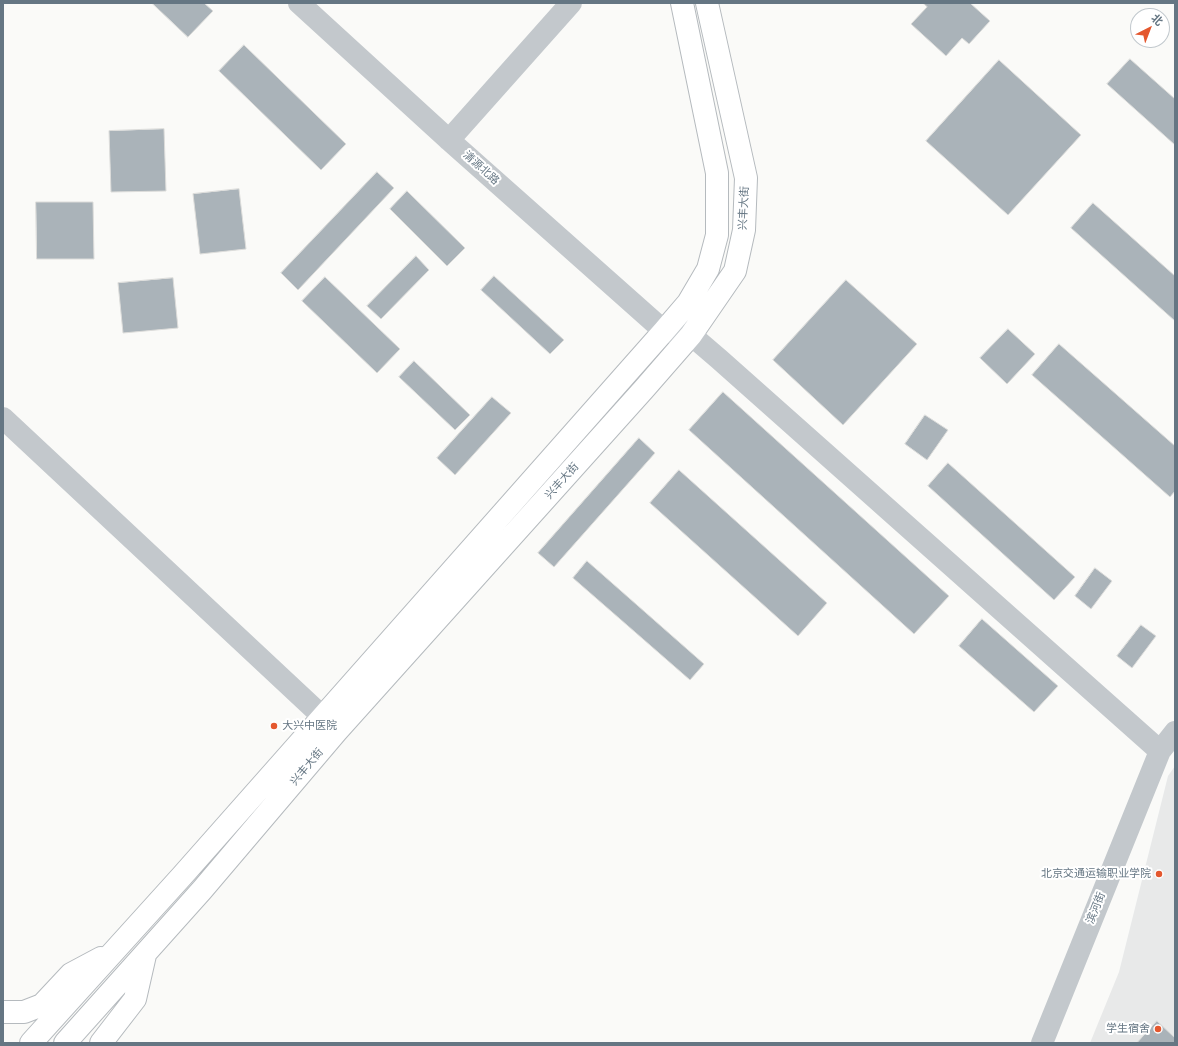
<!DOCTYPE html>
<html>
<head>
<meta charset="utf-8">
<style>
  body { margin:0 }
  #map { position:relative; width:1178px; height:1046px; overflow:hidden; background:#fafaf8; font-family:"IBM Plex Sans","Noto Sans SC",sans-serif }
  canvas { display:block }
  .frame { position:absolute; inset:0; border:4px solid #657683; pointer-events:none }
  .north { position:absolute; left:1130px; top:8px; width:40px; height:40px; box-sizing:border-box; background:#fff; border:1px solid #c1c8cd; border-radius:50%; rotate:42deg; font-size:11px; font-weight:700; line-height:16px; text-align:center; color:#657683 }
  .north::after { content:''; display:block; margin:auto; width:14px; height:18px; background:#e4572e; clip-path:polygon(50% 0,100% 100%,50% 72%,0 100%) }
</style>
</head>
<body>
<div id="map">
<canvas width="1178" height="1046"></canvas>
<div class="frame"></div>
<div class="north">北</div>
</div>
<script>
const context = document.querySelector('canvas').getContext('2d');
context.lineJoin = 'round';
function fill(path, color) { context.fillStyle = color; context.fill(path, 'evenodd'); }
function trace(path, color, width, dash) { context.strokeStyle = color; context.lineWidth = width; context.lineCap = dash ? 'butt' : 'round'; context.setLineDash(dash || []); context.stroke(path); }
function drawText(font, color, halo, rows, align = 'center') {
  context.font = font + ' "IBM Plex Sans","Noto Sans SC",sans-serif'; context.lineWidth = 4; context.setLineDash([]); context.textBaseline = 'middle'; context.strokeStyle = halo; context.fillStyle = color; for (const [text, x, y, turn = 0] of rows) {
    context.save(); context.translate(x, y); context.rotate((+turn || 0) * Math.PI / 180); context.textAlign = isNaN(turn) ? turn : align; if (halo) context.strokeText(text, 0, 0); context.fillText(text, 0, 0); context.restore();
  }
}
const built = new Path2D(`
  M1175,766v277h-85l29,-71 49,-196z`);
const building = new Path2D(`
  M152,3h52l9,8 -25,26z
  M923,3h47l20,18 -21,23 -7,-6 -16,18 -35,-32 16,-17z
  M244,45l102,99 -25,26 -102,-99z
  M1130,59l45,40v46l-68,-61z
  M999,60l82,75 -73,80 -82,-74z
  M164,129l2,62 -55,1 -2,-61z
  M377,172l17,16 -96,102 -17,-17z
  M239,189l7,60 -46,5 -7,-60z
  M407,191l58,57 -18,18 -57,-57z
  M36,202h57l1,57h-57z
  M1093,203l82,73v45l-104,-93z
  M416,256l13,14 -48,49 -14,-13z
  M494,276l70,64 -14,14 -69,-64z
  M325,277l75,72 -23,24 -75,-72z
  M173,278l5,50 -55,5 -5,-50z
  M846,280l71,64 -74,81 -70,-65z
  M1008,329l27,25 -28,30 -27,-26z
  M1059,344l116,102v45l-5,6 -138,-122z
  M414,361l56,54 -15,15 -56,-53z
  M723,392l226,204 -35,38 -225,-204z
  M492,397l19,16 -56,62 -18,-17z
  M925,415l23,15 -21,30 -22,-16z
  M639,438l16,15 -101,114 -16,-14z
  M948,463l127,114 -21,23 -126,-114z
  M679,470l148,133 -29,33 -148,-133z
  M587,561l117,103 -14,16 -117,-102z
  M1095,568l17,13 -21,28 -16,-13z
  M982,619l76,67 -24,26 -75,-66z
  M1141,625l15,11 -24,32 -15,-12z
  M1157,1021l18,17v5h-38z`);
const minor = new Path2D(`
  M299,3l150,137 215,191 27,4 28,24 441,392
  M449,140l122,-137
  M3,418l320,299
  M1042,1043l118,-292 15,-19`);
const major = new Path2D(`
  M3,1012h21l18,-7 29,-31 30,-16
  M31,1043l151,-167 482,-545 24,-28 20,-34 9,-34v-62l-35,-170
  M65,1043l137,-153 135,-159 307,-342 47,-54 44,-64 9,-41 2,-52 -39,-175
  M101,1043l34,-44 10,-44`);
const markers = [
  [274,726,4,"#e4572e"],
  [1159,874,4,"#e4572e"],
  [1158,1029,4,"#e4572e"]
];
const streetNames = [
  ["清源北路",481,168,42],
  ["兴丰大街",744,208,-87],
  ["兴丰大街",562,481,-48],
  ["兴丰大街",307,767,-50],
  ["滨河街",1096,908,-68]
];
const poiNames = [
  ["大兴中医院",282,726,"left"],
  ["北京交通运输职业学院",1151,874],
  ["学生宿舍",1150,1029]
];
fill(built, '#e8e9e9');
fill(building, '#aab3b9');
trace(building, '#dcdcda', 1);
trace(major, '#b5babe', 24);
trace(minor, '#c3c8cc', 22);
trace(major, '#fff', 22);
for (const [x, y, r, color] of markers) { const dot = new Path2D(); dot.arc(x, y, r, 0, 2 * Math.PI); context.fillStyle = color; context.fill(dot); trace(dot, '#fff', 1.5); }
drawText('11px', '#657683', '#fff', streetNames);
drawText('11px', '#657683', '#fff', poiNames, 'right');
</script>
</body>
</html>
